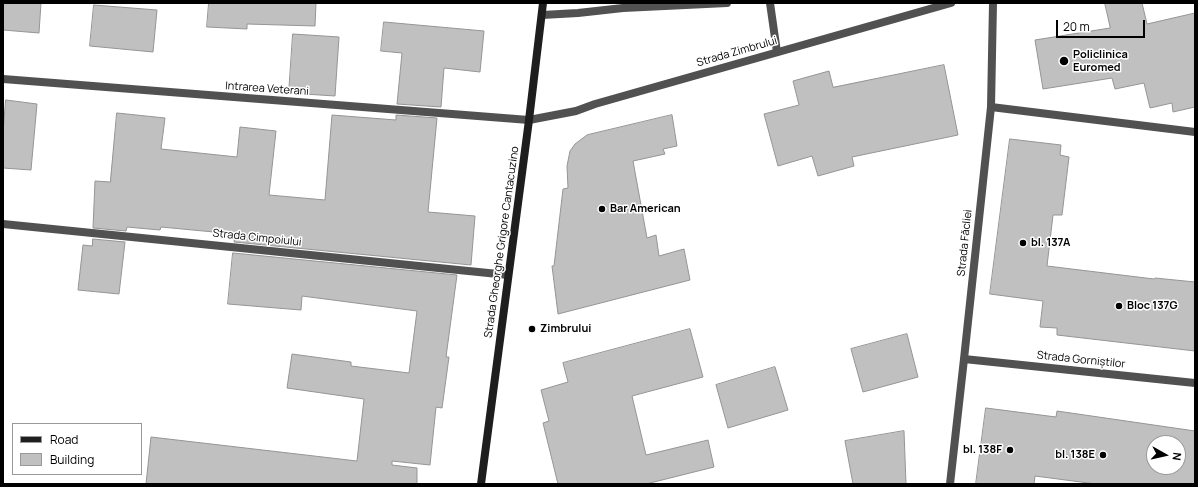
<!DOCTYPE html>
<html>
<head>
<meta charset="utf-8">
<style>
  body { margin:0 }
  #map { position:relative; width:1198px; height:487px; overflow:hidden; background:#fff; font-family:Manrope,sans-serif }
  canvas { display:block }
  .frame { position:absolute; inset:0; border:4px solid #000; pointer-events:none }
  .legend { position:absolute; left:12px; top:423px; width:130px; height:52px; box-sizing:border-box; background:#fff; border:1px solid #999; margin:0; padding:5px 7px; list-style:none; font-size:12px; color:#000 }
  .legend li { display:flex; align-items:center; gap:8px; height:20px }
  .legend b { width:20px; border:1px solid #999 }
  .north { position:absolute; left:1146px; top:435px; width:40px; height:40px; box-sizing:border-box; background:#fff; border:1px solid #999; border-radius:50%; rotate:98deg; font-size:11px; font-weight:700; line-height:16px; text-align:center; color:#000 }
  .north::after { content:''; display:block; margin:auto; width:14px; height:18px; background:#000; clip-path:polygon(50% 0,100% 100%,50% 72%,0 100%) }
  .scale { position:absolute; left:1056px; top:20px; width:89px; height:18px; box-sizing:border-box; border:2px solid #000; border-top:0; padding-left:5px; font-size:12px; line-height:14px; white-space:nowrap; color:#000; -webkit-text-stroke:3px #fff; paint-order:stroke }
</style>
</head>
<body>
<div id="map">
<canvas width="1198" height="487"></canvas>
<div class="frame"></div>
<ul class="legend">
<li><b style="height:5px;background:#1e1e1e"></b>Road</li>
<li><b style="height:11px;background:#c0c0c0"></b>Building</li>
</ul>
<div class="north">N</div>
<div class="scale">20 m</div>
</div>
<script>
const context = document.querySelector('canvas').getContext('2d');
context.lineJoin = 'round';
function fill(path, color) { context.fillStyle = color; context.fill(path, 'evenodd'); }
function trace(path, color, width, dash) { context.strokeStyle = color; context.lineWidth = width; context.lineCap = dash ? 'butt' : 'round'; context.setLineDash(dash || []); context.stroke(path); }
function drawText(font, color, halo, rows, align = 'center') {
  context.font = font + ' Manrope,sans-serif'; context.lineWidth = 3; context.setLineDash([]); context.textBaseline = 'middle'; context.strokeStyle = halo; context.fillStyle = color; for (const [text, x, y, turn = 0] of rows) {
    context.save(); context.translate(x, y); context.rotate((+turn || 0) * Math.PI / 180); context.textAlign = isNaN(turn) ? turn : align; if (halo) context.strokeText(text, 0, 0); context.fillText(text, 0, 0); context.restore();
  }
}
const building = new Path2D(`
  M3,3h38l-2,30 -36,-3z
  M209,3h107l-1,23 -68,-2v5l-40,-2z
  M1105,3h37l5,21 48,-11v94l-22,5 -1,-9 -22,5 -6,-25 -29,6 -3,-11 -69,11 -8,-49 75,-12z
  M94,5l63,5 -4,42 -63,-6z
  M384,22l100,9 -4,41 -36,-4 -3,39 -44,-3 5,-51 -21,-2z
  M293,34l46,3 -4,59 -46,-3z
  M944,65l14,70 -106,22 2,9 -36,10 -6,-20 -34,10 -14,-52 35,-9 -6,-24 36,-10 4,16z
  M6,100l31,4 -6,66 -28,-2v-35z
  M117,113l48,5 -4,31 76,8 3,-30 36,4 -7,64 56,5 7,-85 64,5v-5l41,3 -9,94 47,4 -4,49 -237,-23 1,-8 -74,-7 -1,3 -33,-3 -1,4 -33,-3 2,-47 15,1z
  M672,115l5,31 -14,3 2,5 -32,7 14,77 9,-3 3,21 25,-7 6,31 -132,34 -6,-48h2l9,-77 5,-1 -1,-22 3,-15 5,-7 12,-9z
  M1010,139l51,6 -1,10 9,2 -7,58h-9l-6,51 107,13 1,-1 40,4v69l-138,-16v-7l-17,-1 3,-26 -53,-7z
  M93,239l32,3 -6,52 -41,-4 5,-45 9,1z
  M233,253l224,22 -11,82h3l-7,51 -6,-1 -6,58 -38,-4v4l25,3v16h-271l5,-47 206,24 7,-62 -77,-11 5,-34 59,8v4l58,7 8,-62 -115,-15 -1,14 -73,-6z
  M690,329l13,48 -71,19 14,59 62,-15 6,27 -68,17h-88l-15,-61 6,-2 -8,-31 27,-8 -5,-19z
  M907,334l11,43 -55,15 -12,-43z
  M775,367l13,43 -60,18 -12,-43z
  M986,408l70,9 1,-6 138,20v53h-99l-61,-8 -1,8h-58zM1154,443h24v24h-24z
  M904,431l2,53h-53l-8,-43z`);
const lane = new Path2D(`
  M770,3l7,49
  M542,15l36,-2 45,-5 104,-5
  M991,107l204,25`);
const street = new Path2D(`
  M3,79l526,41 47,-9 19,-7 356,-101
  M3,224l505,51
  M964,359l231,24
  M950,484l14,-125 27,-252 2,-104`);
const secondary = new Path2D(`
  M481,484l48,-364 14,-117`);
const markers = [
  [1064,61,5,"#000"],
  [602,209,4,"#000"],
  [1023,243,4,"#000"],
  [1119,306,4,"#000"],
  [532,329,4,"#000"],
  [1010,450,4,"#000"],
  [1103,455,4,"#000"]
];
const streetNames = [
  ["Strada Zimbrului",737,52,-16],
  ["Intrarea Veterani",267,89,4],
  ["Strada Cimpoiului",257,238,6],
  ["Strada Gheorghe Grigore Cantacuzino",502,242,-82],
  ["Strada Făcliei",965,243,-84],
  ["Strada Gorniștilor",1081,360,6]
];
const poiNames = [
  ["Policlinica",1073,55],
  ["Euromed",1073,68],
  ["Bar American",610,209],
  ["bl. 137A",1031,243],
  ["Bloc 137G",1127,306],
  ["Zimbrului",540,329],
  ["bl. 138F",1002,450,"right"],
  ["bl. 138E",1095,455,"right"]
];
fill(building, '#c0c0c0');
trace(building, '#959595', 1);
trace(lane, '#515151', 8);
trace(street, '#515151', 8);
trace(secondary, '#1e1e1e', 8);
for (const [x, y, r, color] of markers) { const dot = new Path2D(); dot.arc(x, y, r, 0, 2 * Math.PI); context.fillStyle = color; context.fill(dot); trace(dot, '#fff', 1.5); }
drawText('11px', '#000', '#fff', streetNames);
drawText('bold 11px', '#000', '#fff', poiNames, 'left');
</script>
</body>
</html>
